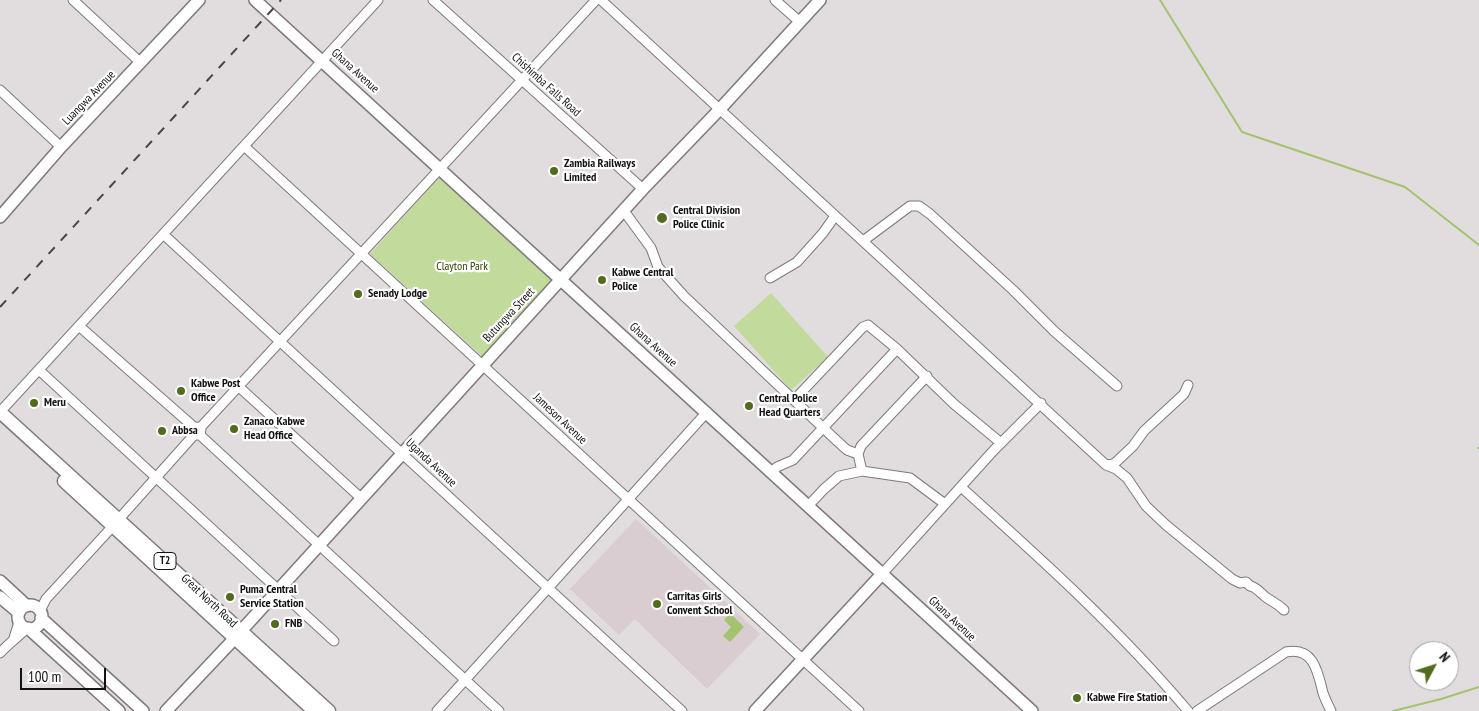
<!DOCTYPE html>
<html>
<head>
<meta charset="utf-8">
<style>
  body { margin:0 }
  #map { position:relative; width:1479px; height:711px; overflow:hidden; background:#e1dcde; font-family:"PT Sans Narrow",sans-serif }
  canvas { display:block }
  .north { position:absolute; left:1409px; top:641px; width:50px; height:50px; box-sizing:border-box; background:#fff; border:1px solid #a1a0a0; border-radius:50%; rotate:50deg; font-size:14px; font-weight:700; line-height:20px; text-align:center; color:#131212 }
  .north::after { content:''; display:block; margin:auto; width:18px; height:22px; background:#526c1e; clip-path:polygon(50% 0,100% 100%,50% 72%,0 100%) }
  .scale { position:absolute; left:20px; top:668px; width:86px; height:22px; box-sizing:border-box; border:2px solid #131212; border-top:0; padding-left:6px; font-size:15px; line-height:18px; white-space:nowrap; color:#131212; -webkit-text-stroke:4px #fff; paint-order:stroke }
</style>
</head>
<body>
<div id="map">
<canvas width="1479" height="711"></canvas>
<div class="north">N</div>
<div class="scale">100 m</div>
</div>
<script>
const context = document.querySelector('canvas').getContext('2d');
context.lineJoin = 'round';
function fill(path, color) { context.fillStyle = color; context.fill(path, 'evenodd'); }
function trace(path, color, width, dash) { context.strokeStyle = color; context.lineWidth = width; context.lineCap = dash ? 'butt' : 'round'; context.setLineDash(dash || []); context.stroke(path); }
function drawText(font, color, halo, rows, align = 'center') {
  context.font = font + ' "PT Sans Narrow",sans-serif'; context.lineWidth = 4.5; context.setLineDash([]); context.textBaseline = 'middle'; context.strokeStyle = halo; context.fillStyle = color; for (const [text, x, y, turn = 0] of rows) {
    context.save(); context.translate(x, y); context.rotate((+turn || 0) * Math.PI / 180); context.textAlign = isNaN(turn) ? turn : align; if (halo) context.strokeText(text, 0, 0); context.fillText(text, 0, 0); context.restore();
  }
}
const built = new Path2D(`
  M636,519l124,115 -53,55 -72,-70 -16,16 -49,-46z`);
const green = new Path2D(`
  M441,175l114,105 -71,78 -114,-104z
  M771,293l57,64 -37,33 -57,-64z`);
const water = new Path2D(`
  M730,613l14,14 -14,15 -7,-6 8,-9 -7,-7z`);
const stream = new Path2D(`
  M1160,0l82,132 163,55 74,58
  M1478,448h1
  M1393,711l48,-12 38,-12`);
const minor = new Path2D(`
  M73,0l68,63
  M433,0l210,189
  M601,0l505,465 10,4 11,9 19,28 20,19 66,54 8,4 6,-1 4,4c7,1 11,8 17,12 6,4 11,6 17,12
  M775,0l25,22
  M0,90l61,57
  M244,146l615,565
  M624,211l27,37 7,19 26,29 152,144 11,10 11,4
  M163,234l519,477
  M863,241l47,-35h9l11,8 83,76 41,41 63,55
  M770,278l27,-16 26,-29 12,-17
  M79,326l116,102
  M39,370l295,271
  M238,386l124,113
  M794,400l69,-73 5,-2 29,24 57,55 47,39
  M0,412l378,-412
  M200,428l396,-428
  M200,435l1,-6 -3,-2 -3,1 -2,3 1,4h6l299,276
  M1106,465l8,-1 19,-18 11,-15 40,-37 4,-9
  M862,471l-4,-17 3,-8 66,-70
  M772,472l5,-5 16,-7 104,-111
  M961,487c79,71 158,142 227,224
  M808,506l16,-17 15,-13 23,-5 48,7 35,26
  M119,519l75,-84
  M882,574l112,-124 47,-47
  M40,611l6,-12 67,-73
  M14,638l5,-16
  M0,653c9,-10 18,-16 27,-25
  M437,711l270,-299
  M1197,711l89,-59c28,-6 32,21 37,41 2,6 5,12 8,18`);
const major = new Path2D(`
  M255,0l777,711
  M0,217l61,-70 138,-147
  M0,581l27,25
  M0,597l19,16
  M18 617a12 12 0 1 1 24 0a12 12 0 1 1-24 0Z
  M41,618l102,93
  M28,628l91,83
  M241,631l402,-442 77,-80 100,-109
  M166,711l69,-73
  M755,711l127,-137`);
const highway = new Path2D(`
  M0,412l329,299
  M64,481l250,230`);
const rail = new Path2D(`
  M0,307l281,-307`);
const markers = [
  [554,171,5,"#526c1e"],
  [662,218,6,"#526c1e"],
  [602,280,5,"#526c1e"],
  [358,294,5,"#526c1e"],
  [181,391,5,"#526c1e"],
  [34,403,5,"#526c1e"],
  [749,406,5,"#526c1e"],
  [234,429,5,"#526c1e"],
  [162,431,5,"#526c1e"],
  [230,597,5,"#526c1e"],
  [657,604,5,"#526c1e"],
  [275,624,5,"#526c1e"],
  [1077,698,5,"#526c1e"]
];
const shields = [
  [165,561,22]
];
const shieldNames = [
  ["T2",165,561]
];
const streetNames = [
  ["Ghana Avenue",355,71,42],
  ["Chishimba Falls Road",546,85,42],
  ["Luangwa Avenue",89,98,-46],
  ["Butungwa Street",509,315,-47],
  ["Ghana Avenue",653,345,42],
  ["Jameson Avenue",560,419,43],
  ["Uganda Avenue",431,463,43],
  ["Great North Road",209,601,43],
  ["Ghana Avenue",952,619,43]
];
const poiNames = [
  ["Zambia Railways",564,164],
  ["Limited",564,178],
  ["Central Division",673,211],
  ["Police Clinic",673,225],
  ["Kabwe Central",612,273],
  ["Police",612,287],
  ["Senady Lodge",368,294],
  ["Kabwe Post",191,384],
  ["Office",191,398],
  ["Central Police",759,399],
  ["Head Quarters",759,413],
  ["Meru",44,403],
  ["Zanaco Kabwe",244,422],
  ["Head Office",244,436],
  ["Abbsa",172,431],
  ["Puma Central",240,590],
  ["Service Station",240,604],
  ["Carritas Girls",667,597],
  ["Convent School",667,611],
  ["FNB",285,624],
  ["Kabwe Fire Station",1087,698]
];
const parkNames = [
  ["Clayton Park",462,267]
];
fill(built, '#dacdd1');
fill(green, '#c2db9c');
fill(water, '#a3c36e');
trace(stream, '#a3c36e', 2);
trace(minor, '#7e797b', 11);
trace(major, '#7e797b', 14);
trace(highway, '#7e797b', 15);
trace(minor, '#fff', 9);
trace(major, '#fff', 11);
trace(highway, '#fff', 12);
trace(rail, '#474546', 2, [9, 9]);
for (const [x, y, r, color] of markers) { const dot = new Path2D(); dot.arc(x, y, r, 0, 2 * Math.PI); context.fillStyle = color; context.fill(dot); trace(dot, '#fff', 2); }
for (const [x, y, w] of shields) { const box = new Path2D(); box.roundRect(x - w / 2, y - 8.5, w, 17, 4); context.fillStyle = '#fff'; context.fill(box); trace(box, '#131212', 1); }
drawText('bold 11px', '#131212', null, shieldNames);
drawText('12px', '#131212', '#fff', streetNames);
drawText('bold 12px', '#131212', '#fff', poiNames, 'left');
drawText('12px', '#2e4100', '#fff', parkNames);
</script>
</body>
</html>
